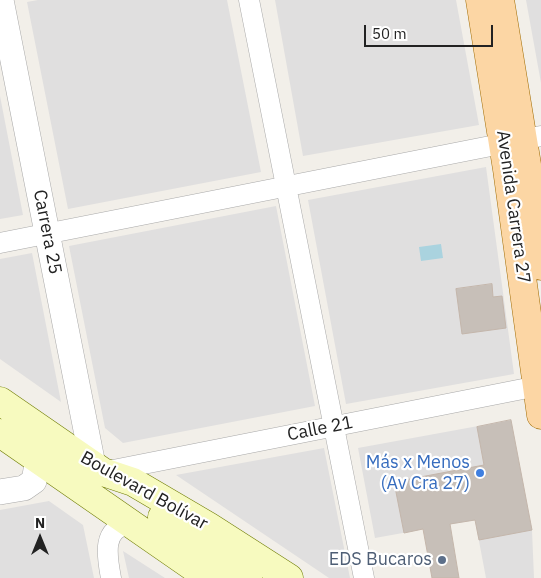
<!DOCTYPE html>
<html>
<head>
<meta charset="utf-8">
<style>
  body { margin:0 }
  #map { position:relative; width:541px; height:578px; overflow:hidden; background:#f2efe9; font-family:"IBM Plex Sans",sans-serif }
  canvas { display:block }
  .north { position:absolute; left:15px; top:513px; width:50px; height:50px; -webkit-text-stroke:4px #fff; paint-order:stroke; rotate:0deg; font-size:14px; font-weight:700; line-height:20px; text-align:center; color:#222 }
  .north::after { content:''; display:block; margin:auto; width:18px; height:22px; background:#222; clip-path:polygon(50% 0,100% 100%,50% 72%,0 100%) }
  .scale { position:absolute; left:364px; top:25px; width:129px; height:22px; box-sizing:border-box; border:2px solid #222; border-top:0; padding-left:6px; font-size:15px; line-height:18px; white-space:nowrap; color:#222; -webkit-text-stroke:4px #fff; paint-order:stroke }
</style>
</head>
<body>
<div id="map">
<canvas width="541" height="578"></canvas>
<div class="north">N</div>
<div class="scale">50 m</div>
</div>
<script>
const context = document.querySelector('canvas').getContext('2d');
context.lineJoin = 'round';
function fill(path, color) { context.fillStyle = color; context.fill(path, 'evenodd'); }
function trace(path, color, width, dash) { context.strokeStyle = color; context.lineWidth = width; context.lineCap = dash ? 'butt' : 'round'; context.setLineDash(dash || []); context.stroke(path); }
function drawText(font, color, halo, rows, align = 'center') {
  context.font = font + ' "IBM Plex Sans",sans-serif'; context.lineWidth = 4.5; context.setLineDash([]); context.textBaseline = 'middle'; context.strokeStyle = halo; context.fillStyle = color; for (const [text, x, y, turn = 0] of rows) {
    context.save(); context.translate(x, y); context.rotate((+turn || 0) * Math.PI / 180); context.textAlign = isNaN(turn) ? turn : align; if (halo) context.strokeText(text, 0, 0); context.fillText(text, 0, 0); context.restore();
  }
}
const residential = new Path2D(`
  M38,0h189l34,172 -193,37 -41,-207z
  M275,0h181l23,125 -176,31z
  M526,0h15v83z
  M0,96l23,119 -23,4z
  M486,167l28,207 -168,30 -38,-204z
  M276,206l39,200 -192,37 -18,-15 -36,-182z
  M32,253l29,149 -61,-43v-100z
  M511,420l21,110 2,48h-48l-11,-58 -100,18 -17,-90z
  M324,448l26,130h-21l-153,-103z
  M49,501l34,24 11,53h-94v-68z
  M123,551l42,27h-36z`);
const water = new Path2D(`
  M441,244l2,14 -22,3 -2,-14z`);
const building = new Path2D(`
  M492,284l1,13 9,-1 4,32 -44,6 -6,-45z
  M511,420l21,110 -53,10 -4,-20 -25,4 9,54h-27l-9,-49 -19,4 -10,-51 90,-17 -7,-38z`);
const minor = new Path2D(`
  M249,0l115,578
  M0,243l541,-107
  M103,472l435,-86
  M111,578c-4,-21 -10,-52 20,-53`);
const tertiary = new Path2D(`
  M1,0l92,465
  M0,492l24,-4 10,-7 4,-22`);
const secondary = new Path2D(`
  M0,401l103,71 30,10 75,44 81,52
  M0,433l209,145
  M162,517l55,41 31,20`);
const primary = new Path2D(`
  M480,0l27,169 34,246
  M500,0l29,177 12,40
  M532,198l9,68`);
const markers = [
  [480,473,5,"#3f7fe0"],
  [442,560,5,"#5c6f8a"]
];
const streetNames = [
  ["Avenida Carrera 27",513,207,82],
  ["Carrera 25",47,232,79],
  ["Calle 21",320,429,-11],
  ["Boulevard Bolívar",144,491,29]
];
const shopNames = [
  ["Más x Menos",470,463],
  ["(Av Cra 27)",470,484]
];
const serviceNames = [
  ["EDS Bucaros",432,560]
];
fill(residential, '#e0dfdf');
fill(water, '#aad3df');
fill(building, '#c7bfb8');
trace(building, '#c4b6ab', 1);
trace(minor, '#a9a9a9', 21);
trace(tertiary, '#a9a9a9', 26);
trace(secondary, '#707d05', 29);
trace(primary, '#a06b00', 29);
trace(minor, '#fff', 20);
trace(tertiary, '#fff', 25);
trace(secondary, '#f7fabf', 28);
trace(primary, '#fcd6a4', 28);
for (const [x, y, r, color] of markers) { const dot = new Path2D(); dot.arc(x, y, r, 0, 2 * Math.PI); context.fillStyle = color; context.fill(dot); trace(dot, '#fff', 2); }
drawText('18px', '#222', '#fff', streetNames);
drawText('18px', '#366cbe', '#fff', shopNames, 'right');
drawText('18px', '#4e5e75', '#fff', serviceNames, 'right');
</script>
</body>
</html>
